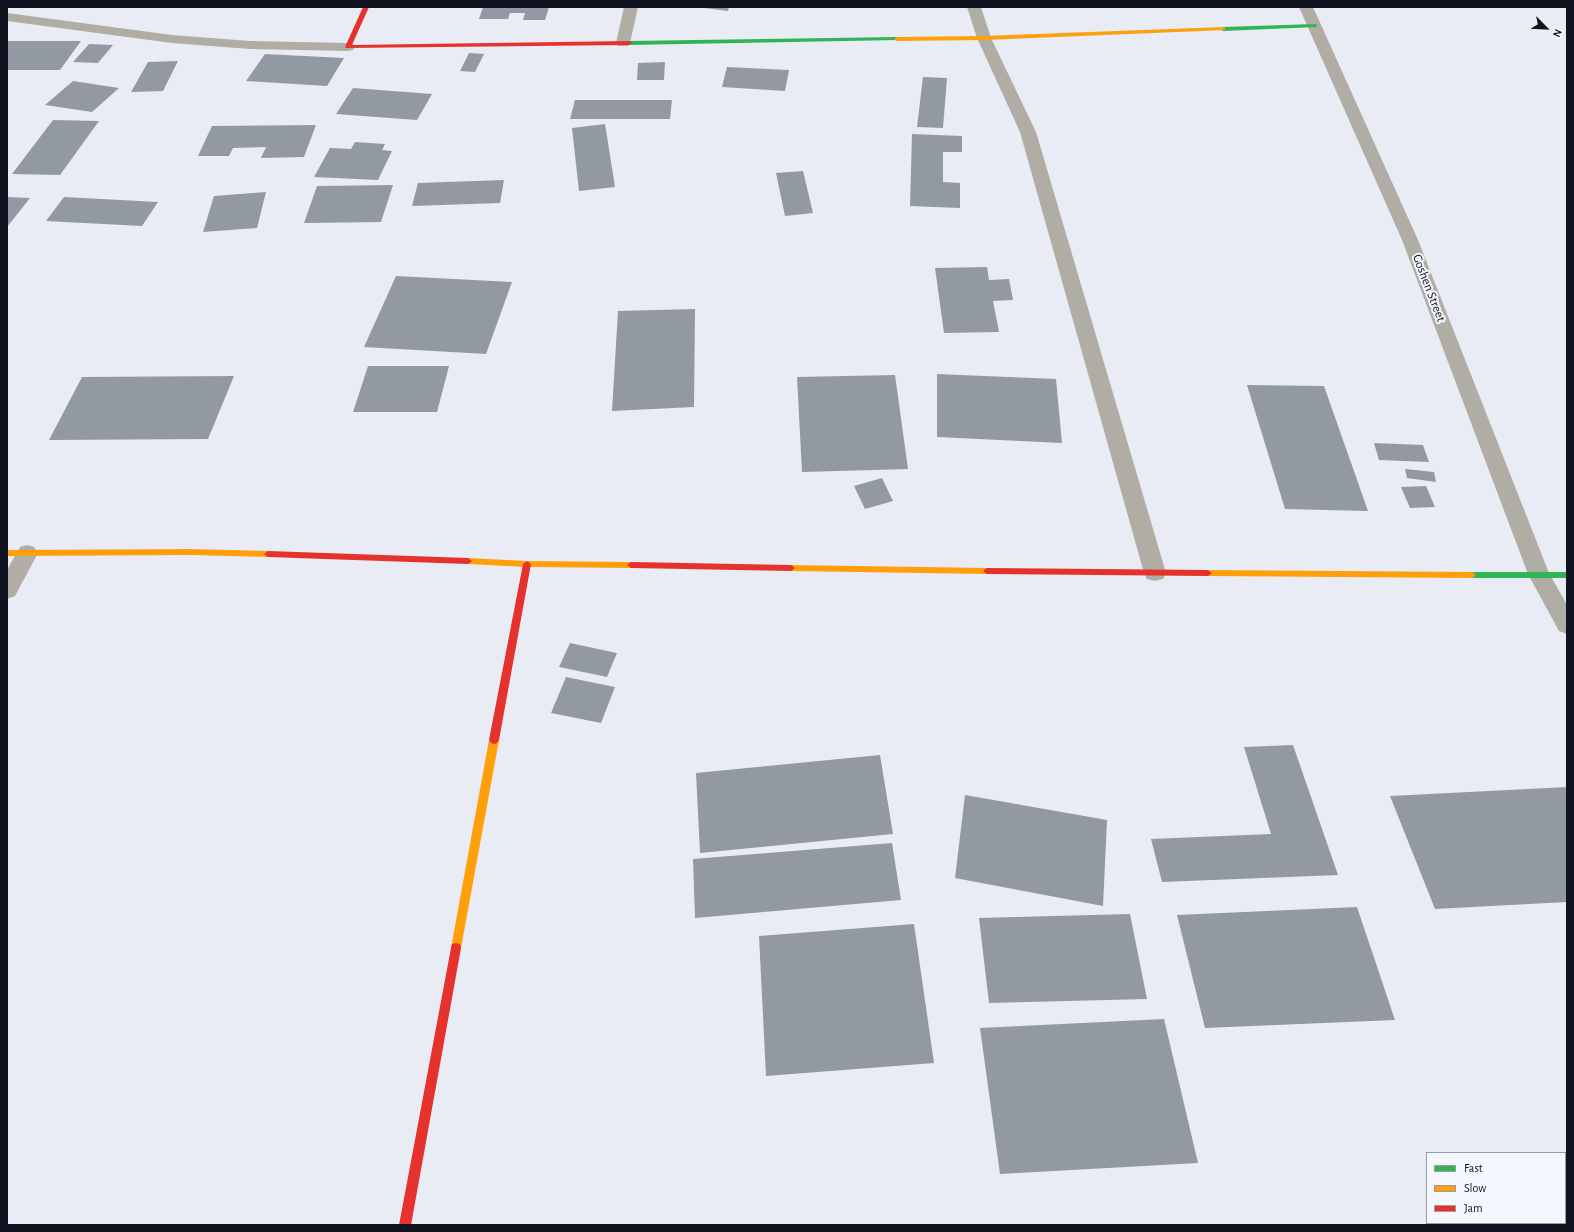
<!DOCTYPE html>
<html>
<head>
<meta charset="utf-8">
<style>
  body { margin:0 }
  #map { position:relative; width:1574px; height:1232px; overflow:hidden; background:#e9ecf4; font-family:"Alegreya Sans",sans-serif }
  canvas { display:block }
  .frame { position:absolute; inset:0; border:8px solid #101420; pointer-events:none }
  .legend { position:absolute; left:1426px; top:1152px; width:140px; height:72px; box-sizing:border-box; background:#f4f7fe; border:1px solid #999ca5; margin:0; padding:5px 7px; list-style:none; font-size:12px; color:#101420 }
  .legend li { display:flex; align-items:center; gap:8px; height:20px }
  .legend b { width:20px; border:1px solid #999ca5 }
  .north { position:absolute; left:1526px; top:8px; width:40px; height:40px; -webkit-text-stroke:3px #f4f7fe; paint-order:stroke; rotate:114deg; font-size:11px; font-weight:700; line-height:16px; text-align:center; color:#101420 }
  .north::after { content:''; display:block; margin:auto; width:14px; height:18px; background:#101420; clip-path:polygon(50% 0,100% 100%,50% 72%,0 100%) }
</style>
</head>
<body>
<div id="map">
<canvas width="1574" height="1232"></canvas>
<div class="frame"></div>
<ul class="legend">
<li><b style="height:5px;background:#30b455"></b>Fast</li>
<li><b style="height:5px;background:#ff9f0a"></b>Slow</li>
<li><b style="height:5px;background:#e5322d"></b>Jam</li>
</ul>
<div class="north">N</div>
</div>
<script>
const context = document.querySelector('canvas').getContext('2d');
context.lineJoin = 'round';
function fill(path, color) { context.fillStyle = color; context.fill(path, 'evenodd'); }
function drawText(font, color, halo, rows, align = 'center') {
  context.font = font + ' "Alegreya Sans",sans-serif'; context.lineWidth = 4; context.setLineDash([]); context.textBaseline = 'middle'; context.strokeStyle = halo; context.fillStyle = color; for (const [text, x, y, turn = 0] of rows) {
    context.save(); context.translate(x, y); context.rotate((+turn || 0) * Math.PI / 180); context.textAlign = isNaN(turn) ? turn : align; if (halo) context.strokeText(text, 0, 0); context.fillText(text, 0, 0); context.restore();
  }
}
const building = new Path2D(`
  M483,7h66l-4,13h-22l2,-7h-15l-2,6h-29z
  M697,7h32l-1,4z
  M7,41h74l-21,29h-53z
  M89,44l24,1 -15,18 -25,-1z
  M469,53l15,1 -9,18 -15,-1z
  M265,54l79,4 -17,28 -81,-5z
  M178,61l-15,30 -32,1 17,-30z
  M665,62l-1,18h-27l1,-17z
  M727,67l62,3 -4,21 -63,-4z
  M923,77l24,1 -4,50 -26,-1z
  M73,81l46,7 -27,24 -47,-7z
  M353,88l79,6 -15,26 -81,-6z
  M575,100h97l-2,19h-100z
  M53,120l46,1 -39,54 -48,-1z
  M605,124l10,63 -36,4 -7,-63z
  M316,125l-12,32 -43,1 5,-11 -33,1 -4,8h-31l14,-30z
  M912,134l50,2v16h-19v30l17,1v25l-50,-2z
  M355,142l30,2 -3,6 10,1 -14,29 -64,-3 16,-29 21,1z
  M803,171l10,42 -28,3 -9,-43z
  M504,180l-4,23 -88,3 6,-23z
  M393,185l-12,37 -77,1 13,-37z
  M266,192l-9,36 -54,4 11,-36z
  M7,197l23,1 -23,29z
  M64,197l94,5 -16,24 -96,-5z
  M987,267l2,13 20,-1 4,21 -20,1 6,31 -55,1 -9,-65z
  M396,276l116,6 -26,72 -122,-7z
  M695,309l-1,98 -82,4 6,-100z
  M368,366h81l-12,46h-84z
  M937,374l119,5 6,64 -125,-6z
  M895,375l13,94 -106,3 -5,-95z
  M234,376l-26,63 -159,1 33,-63z
  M1247,385l77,1 44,125 -83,-2z
  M1374,443l49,2 6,17 -50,-2z
  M1405,469l29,3 2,10 -29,-4z
  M882,478l11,23 -28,8 -11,-23z
  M1426,486l9,21 -25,1 -9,-21z
  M570,643l47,10 -10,24 -48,-10z
  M566,677l49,10 -14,36 -50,-10z
  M1293,745l45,130 -176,7 -11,-43 120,-5 -27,-87z
  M880,755l13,79 -193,19 -4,-80z
  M1567,787v115l-132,7 -45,-113z
  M965,795l142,25 -4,86 -148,-28z
  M892,843l9,57 -206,18 -2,-59z
  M1357,907l38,113 -190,8 -28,-113z
  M1130,914l17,85 -158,4 -10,-85z
  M914,924l20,139 -168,13 -7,-140z
  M1164,1019l34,144 -198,11 -20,-146z`);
const street = new Path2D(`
  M624,7h14l-8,36 -2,3h-10l-2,-3z
  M967,7h14l10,31 45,94 130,441 -3,6 -8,2 -8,-2 -3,-6 -124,-441 -43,-94z
  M1299,7h14l105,233 131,333 18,32v29l-8,-3 -31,-57 -126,-334z
  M7,13l165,22 78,6 98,2 5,1 2,3 -2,3 -5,1 -98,-2 -78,-6 -165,-22z
  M27,545l7,2 4,6 -23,43 -8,3v-29l13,-23z`);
const fast = new Path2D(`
  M1315,24l2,1v2l-94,4 -3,-2 3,-2z
  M897,37l3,2 -1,1 -270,5 -3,-2 3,-2z
  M1472,572h95v6h-95l-4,-3z`);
const slow = new Path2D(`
  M1223,27l2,1v2l-241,10 -87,1 -3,-2 3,-2 87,-1z
  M192,549l76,2 4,3 -4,3 -76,-2 -185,1v-6z
  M468,558l59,3 104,1 4,3 -4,3 -104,-1 -59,-3 -4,-3z
  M791,565l196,3 4,3 -4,3 -196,-3 -4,-3z
  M1208,570l264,2 4,3 -4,3 -264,-2 -4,-3z
  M494,736l3,1 2,3 -38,208 -1,4 -4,1 -4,-1 -1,-4 38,-208 2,-3z`);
const jam = new Path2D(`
  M363,7h6l-17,38 277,-4 3,2 -3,2 -283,3 -1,-1z
  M268,551l200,7 4,3 -4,3 -200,-7 -4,-3z
  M527,561l4,3 -32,176 -2,3 -3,1 -3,-1 -2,-3 34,-176z
  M631,562l160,3 4,3 -4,3 -160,-3 -4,-3z
  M987,568l221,2 4,3 -4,3 -221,-2 -4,-3z
  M456,943l4,1 1,4 -50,277h-12l52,-277 1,-4z`);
const farStreetnames = [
  ["Goshen Street",1429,288,69]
];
fill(building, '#9399a2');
fill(street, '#b0ada5');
fill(fast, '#30b455');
fill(slow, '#ff9f0a');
fill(jam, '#e5322d');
drawText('13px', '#101420', '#f4f7fe', farStreetnames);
</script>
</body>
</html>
